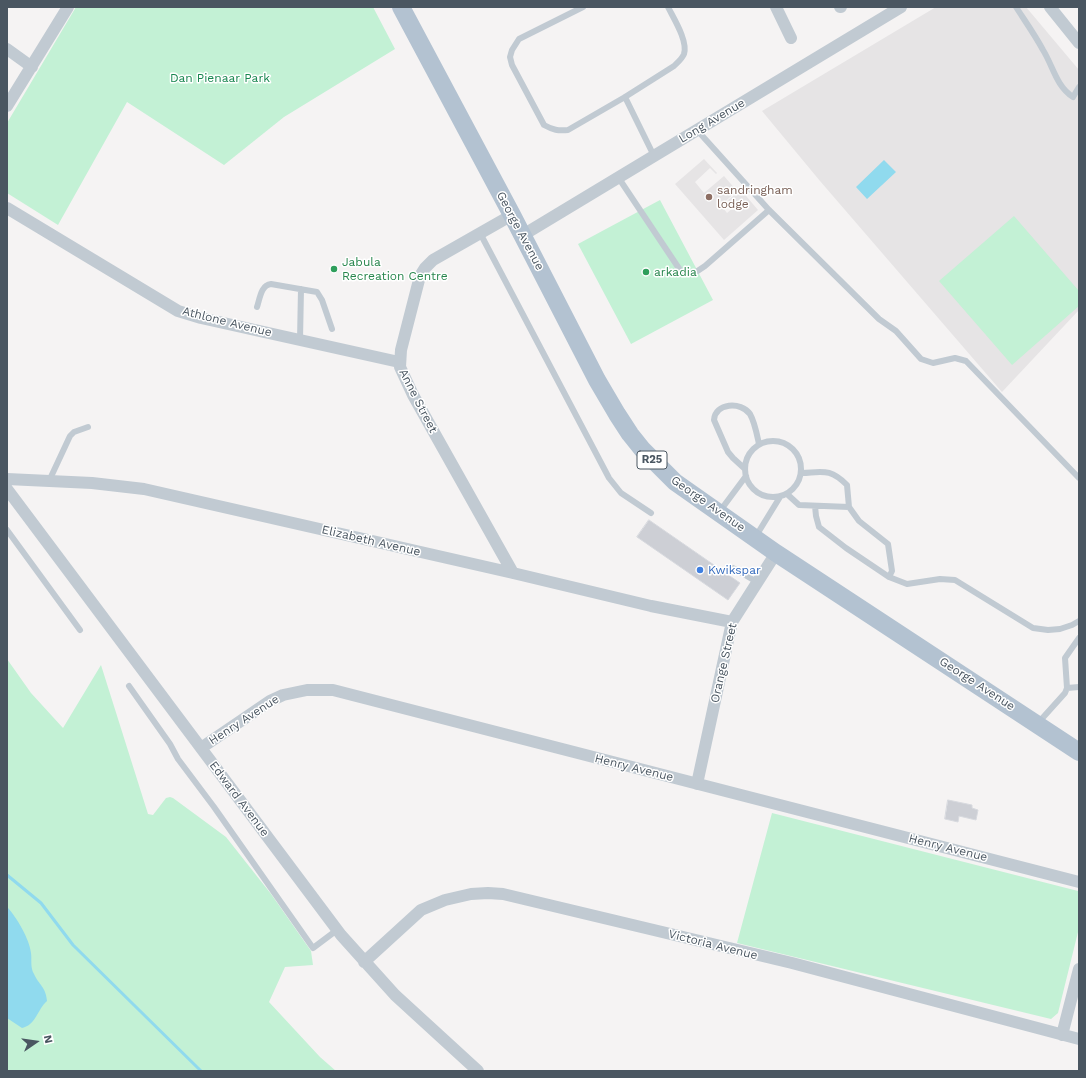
<!DOCTYPE html>
<html>
<head>
<meta charset="utf-8">
<style>
  body { margin:0 }
  #map { position:relative; width:1086px; height:1078px; overflow:hidden; background:#f5f3f3; font-family:"Work Sans",sans-serif }
  canvas { display:block }
  .frame { position:absolute; inset:0; border:8px solid #4a5661; pointer-events:none }
  .north { position:absolute; left:16px; top:1022px; width:40px; height:40px; -webkit-text-stroke:3px #fff; paint-order:stroke; rotate:77deg; font-size:11px; font-weight:700; line-height:16px; text-align:center; color:#4a5661 }
  .north::after { content:''; display:block; margin:auto; width:14px; height:18px; background:#4a5661; clip-path:polygon(50% 0,100% 100%,50% 72%,0 100%) }
</style>
</head>
<body>
<div id="map">
<canvas width="1086" height="1078"></canvas>
<div class="frame"></div>
<div class="north">N</div>
</div>
<script>
const context = document.querySelector('canvas').getContext('2d');
context.lineJoin = 'round';
function fill(path, color) { context.fillStyle = color; context.fill(path, 'evenodd'); }
function trace(path, color, width, dash) { context.strokeStyle = color; context.lineWidth = width; context.lineCap = dash ? 'butt' : 'round'; context.setLineDash(dash || []); context.stroke(path); }
function drawText(font, color, halo, rows, align = 'center') {
  context.font = font + ' "Work Sans",sans-serif'; context.lineWidth = 3; context.setLineDash([]); context.textBaseline = 'middle'; context.strokeStyle = halo; context.fillStyle = color; for (const [text, x, y, turn = 0] of rows) {
    context.save(); context.translate(x, y); context.rotate((+turn || 0) * Math.PI / 180); context.textAlign = isNaN(turn) ? turn : align; if (halo) context.strokeText(text, 0, 0); context.fillText(text, 0, 0); context.restore();
  }
}
const education = new Path2D(`
  M936,7h90l53,63v240l-77,82 -182,-211 -58,-70z
  M704,159l13,14 -1,1 -6,-6 -15,14 9,11 20,-17 13,15 -16,14 6,8 7,-6 -6,-7 13,-10 17,20 -34,30 -49,-56z`);
const green = new Path2D(`
  M76,7h297l22,42 -111,68 -60,48 -97,-63 -69,123 -51,-32v-70z
  M660,200l53,100 -82,44 -53,-100z
  M1014,216l65,75v15l-67,59 -73,-84z
  M7,659l24,34 32,35 38,-63 47,149 5,1 13,-17 4,-1 3,1 53,39 45,57 40,57 2,14 -28,2 -16,35 51,55 16,14h-329z
  M772,813l306,78 1,37 -21,85 -7,6 -314,-76z`);
const water = new Path2D(`
  M884,160l12,12 -29,27 -11,-12z
  M7,907c9,9 23,33 24,46 1,7 -1,14 3,21 5,11 12,13 13,27 -10,9 -11,24 -25,27l-15,-10z`);
const stream = new Path2D(`
  M7,875l34,28 32,42 128,126`);
const building = new Path2D(`
  M649,520l91,63 -12,17 -91,-63z
  M948,800l24,5v3l6,2 -2,10 -17,-4 -1,6 -13,-3z`);
const service = new Path2D(`
  M583,7l-64,32 -7,11 -2,7 2,8 32,60c9,5 14,6 24,5l57,-33 49,-31c4,-4 8,-7 10,-12 4,-13 -10,-35 -16,-47
  M1016,7c9,14 19,28 27,43 10,16 13,36 30,47l6,-10
  M625,97l29,59
  M697,130l72,80 110,109 17,12 25,28 12,4 22,-5 11,3 113,117
  M618,177l64,96 11,1 12,-8 64,-56
  M480,233l129,245 12,15 30,20
  M257,307c3,-9 4,-22 14,-23l46,8 5,8 10,29
  M300,340l1,-51
  M745 469a28 28 0 1 1 56 0a28 28 0 1 1-56 0Z
  M745,469l-12,-11 -5,-6 -14,-32c1,-17 27,-19 36,-6 5,9 7,21 9,30
  M802,473c21,-1 28,-5 45,12l2,22 10,14 29,23 4,27 -3,6
  M49,481l21,-45 4,-4 14,-5
  M787,494l12,11 50,2
  M815,506l1,10 3,11 27,21 43,29 18,7 33,-5 15,1 78,48 15,2 12,-1 12,-4 7,-4
  M720,511l26,-35
  M7,530l73,100
  M756,536l24,-39
  M733,568l24,14
  M129,686l41,58 8,15 36,48 99,141 24,-18
  M1067,688l12,-1
  M1038,723l27,-30 2,-5 -2,-30 14,-20`);
const minor = new Path2D(`
  M776,7l15,31
  M840,7h1
  M1050,7l29,36
  M7,49l25,18
  M7,106l61,-99
  M7,208l171,103 23,7 198,44
  M512,215l-79,45 -8,8 -5,8 -19,74 -1,17 13,28 100,178
  M523,235l378,-228
  M7,479l85,4 52,6 369,84 138,33 81,16
  M7,489l334,446 54,60 83,76
  M201,748l69,-47 13,-6 24,-5h26l746,192
  M697,784l35,-162 44,-69
  M364,962l57,-52 24,-10 26,-6 17,-1 15,1 289,69 287,76
  M1062,1035l17,-66`);
const primary = new Path2D(`
  M401,7l111,208 85,165 20,34 13,20 12,15 33,33 101,71 303,199`);
const markers = [
  [709,197,4,"#8d6e63"],
  [334,269,4,"#2e9e5b"],
  [646,272,4,"#2e9e5b"],
  [700,570,4,"#3f7fe0"]
];
const shields = [
  [652,460,30]
];
const shieldNames = [
  ["R25",652,460]
];
const parkNames = [
  ["Dan Pienaar Park",220,78]
];
const streetNames = [
  ["Long Avenue",712,121,-31],
  ["George Avenue",520,231,62],
  ["Athlone Avenue",227,322,14],
  ["Anne Street",418,401,63],
  ["George Avenue",708,504,35],
  ["Elizabeth Avenue",371,541,13],
  ["Orange Street",724,663,-77],
  ["George Avenue",977,684,33],
  ["Henry Avenue",244,720,-33],
  ["Henry Avenue",634,768,14],
  ["Edward Avenue",239,799,53],
  ["Henry Avenue",948,848,14],
  ["Victoria Avenue",713,945,14]
];
const educationNames = [
  ["sandringham",717,190],
  ["lodge",717,204]
];
const leisureNames = [
  ["Jabula",342,262],
  ["Recreation Centre",342,276],
  ["arkadia",654,272]
];
const shopNames = [
  ["Kwikspar",708,570]
];
fill(education, '#e6e4e5');
fill(green, '#c3f1d5');
fill(water, '#90daee');
trace(stream, '#90daee', 3);
fill(building, '#cdcfd5');
trace(building, '#d7d9de', 1);
trace(service, '#c1cad2', 6);
trace(minor, '#c1cad2', 12);
trace(primary, '#b3c2d1', 18);
for (const [x, y, r, color] of markers) { const dot = new Path2D(); dot.arc(x, y, r, 0, 2 * Math.PI); context.fillStyle = color; context.fill(dot); trace(dot, '#fff', 1.5); }
for (const [x, y, w] of shields) { const box = new Path2D(); box.roundRect(x - w / 2, y - 9, w, 18, 3); context.fillStyle = '#fff'; context.fill(box); trace(box, '#4a5661', 1); }
drawText('bold 11px', '#4a5661', null, shieldNames);
drawText('12px', '#17864f', '#fff', parkNames);
drawText('12px', '#4a5661', '#fff', streetNames);
drawText('12px', '#785e54', '#fff', educationNames, 'left');
drawText('12px', '#27864d', '#fff', leisureNames, 'left');
drawText('12px', '#366cbe', '#fff', shopNames, 'left');
</script>
</body>
</html>
